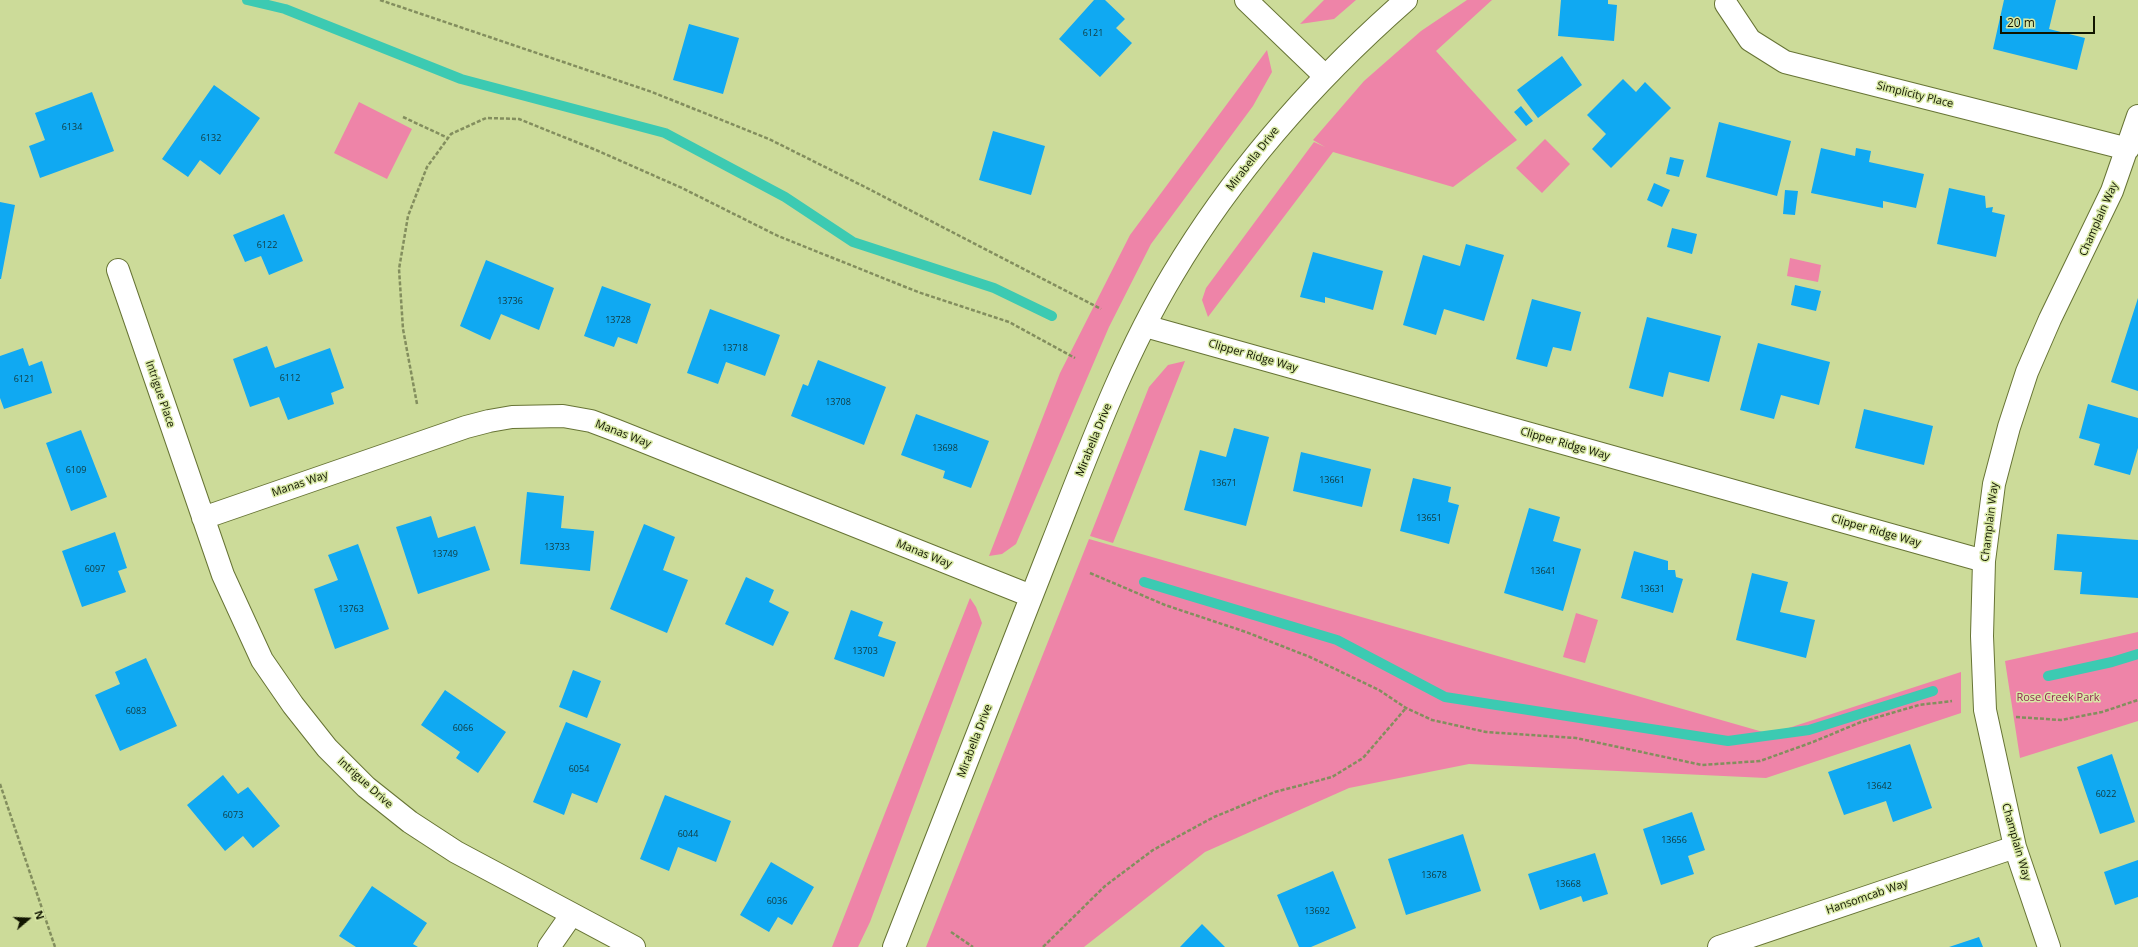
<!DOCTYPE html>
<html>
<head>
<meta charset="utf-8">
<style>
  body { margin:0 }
  #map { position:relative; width:2138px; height:947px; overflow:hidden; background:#ccdb99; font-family:"Open Sans",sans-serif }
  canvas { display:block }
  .north { position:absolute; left:8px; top:899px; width:40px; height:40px; -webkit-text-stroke:3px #d9e9a6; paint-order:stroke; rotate:71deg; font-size:11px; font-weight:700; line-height:16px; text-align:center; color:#111500 }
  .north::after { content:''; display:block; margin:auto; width:14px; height:18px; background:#111500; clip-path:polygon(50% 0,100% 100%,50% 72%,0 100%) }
  .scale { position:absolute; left:2000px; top:16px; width:95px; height:18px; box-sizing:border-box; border:2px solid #111500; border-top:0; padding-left:5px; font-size:12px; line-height:14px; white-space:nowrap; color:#111500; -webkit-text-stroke:3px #d9e9a6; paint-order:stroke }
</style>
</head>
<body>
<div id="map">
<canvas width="2138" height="947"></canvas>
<div class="north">N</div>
<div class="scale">20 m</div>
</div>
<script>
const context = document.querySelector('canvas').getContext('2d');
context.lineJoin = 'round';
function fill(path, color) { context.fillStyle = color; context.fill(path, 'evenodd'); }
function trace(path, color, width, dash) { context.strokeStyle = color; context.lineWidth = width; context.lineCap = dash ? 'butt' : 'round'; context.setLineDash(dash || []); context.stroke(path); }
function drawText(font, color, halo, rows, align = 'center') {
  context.font = font + ' "Open Sans",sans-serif'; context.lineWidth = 3; context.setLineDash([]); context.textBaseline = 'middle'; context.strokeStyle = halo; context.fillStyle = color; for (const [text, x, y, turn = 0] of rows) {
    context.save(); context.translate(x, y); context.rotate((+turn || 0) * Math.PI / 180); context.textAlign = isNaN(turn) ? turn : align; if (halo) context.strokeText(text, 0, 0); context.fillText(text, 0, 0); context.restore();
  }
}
const green = new Path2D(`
  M1324,0h32l-22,19 -34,5z
  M1467,0h25l-56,51 81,89 -64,47 -120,-35 -125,165 -6,-17 4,-12 108,-146 11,5 -12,-7 51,-59 57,-50z
  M1267,50l5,22 -19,34 -102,138 -42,83 -93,217 -14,10 -13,2 71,-183 70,-138z
  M359,102l53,27 -25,50 -53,-26z
  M1545,139l25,25 -28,29 -26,-25z
  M1790,258l31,7 -3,17 -31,-6z
  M1185,361l-72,182 -23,-7 59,-149 19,-22z
  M1089,539l681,195 191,-62v41l-195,65 -297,-14 -120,24 -144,64 -121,95h-158z
  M970,598l6,9 6,16 -112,299 -12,25h-26z
  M1576,613l22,7 -13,43 -22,-6z
  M2138,632v89l-118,37 -15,-97z`);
const stream = new Path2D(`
  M247,0l38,9 176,70 204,54 120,64 68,45 141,46 58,28
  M1144,582l193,58 108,57 283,44 81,-11 124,-39
  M2048,676l64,-14 26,-8`);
const building = new Path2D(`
  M1094,0h11l20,19 -9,9 16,15 -32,34 -41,-38z
  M1561,0h47v4l9,1 -3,36 -56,-5z
  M2004,0h52l-7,29 36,9 -8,32 -84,-21z
  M689,24l50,14 -16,56 -50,-14z
  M1562,56l20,29 -44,33 -21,-28z
  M1623,79l13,13 9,-10 26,26 -60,60 -19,-19 14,-15 -19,-19z
  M214,85l46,33 -40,57 -20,-15 -12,17 -26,-18z
  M92,92l22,59 -74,27 -11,-32 16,-6 -10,-27z
  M1521,106l12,15 -7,5 -12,-14z
  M1719,122l72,19 -14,55 -71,-19z
  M993,131l52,15 -14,49 -52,-15z
  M1821,148l34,8 1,-8 15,3 -2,11 55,12 -8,34 -33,-7v7l-72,-15z
  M1670,157l14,3 -5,17 -13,-3z
  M1654,183l16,7 -8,17 -15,-7z
  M1949,188l36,8 1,12 7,-1 -1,5 13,3 -9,42 -59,-13z
  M1785,190l13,1 -3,24 -12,-1z
  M0,202l15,3 -14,74h-1z
  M284,214l19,47 -34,14 -8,-19 -16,6 -12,-27z
  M1672,228l25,6 -5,20 -25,-7z
  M1466,244l38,11 -20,66 -40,-12 -8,26 -33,-10 20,-70 37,11z
  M1313,252l70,19 -10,39 -48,-13v6l-25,-6z
  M486,260l68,28 -15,42 -38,-16 -11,26 -30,-14z
  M1795,285l26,6 -5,20 -25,-6z
  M602,286l49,18 -14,40 -19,-7 -4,10 -30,-11z
  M2138,298v93l-27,-9z
  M1532,299l49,13 -10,39 -18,-4 -6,20 -31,-8z
  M710,309l70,26 -15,41 -39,-14 -8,22 -31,-11z
  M1647,317l74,19 -12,46 -40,-10 -6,25 -34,-9z
  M1758,343l72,19 -11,43 -38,-10 -7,24 -34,-9z
  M267,346l8,22 55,-20 14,40 -13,5 3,11 -46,16 -9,-23 -29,10 -17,-48z
  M23,348l6,18 13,-5 10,32 -48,16 -4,-11v-42z
  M818,360l68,27 -22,58 -73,-29 12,-32 5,2z
  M2088,404l50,14v30l-8,27 -36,-10 6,-21 -21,-6z
  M1864,409l69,17 -9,39 -69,-17z
  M916,414l73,27 -18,47 -28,-10 2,-7 -44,-16z
  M1234,428l35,9 -23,89 -62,-16 16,-60 26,7z
  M81,430l26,67 -36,14 -25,-68z
  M1301,452l70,17 -9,38 -69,-16z
  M1413,478l38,9 -3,15 11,3 -10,39 -49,-13z
  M527,492l37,4 -3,32 33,3 -4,40 -70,-7z
  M1529,508l31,9 -7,24 28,8 -18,62 -59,-18z
  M431,516l7,22 37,-12 15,44 -72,24 -22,-67z
  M644,524l31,13 -12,33 25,10 -21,53 -57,-24z
  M115,532l12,36 -9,3 8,21 -44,15 -20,-56z
  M2057,534l81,6v58l-58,-4 2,-22 -28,-2z
  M358,544l31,85 -54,20 -21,-60 24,-9 -10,-25z
  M1634,551l34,10v9h7l1,7 7,2 -10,34 -52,-15z
  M1752,573l36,9 -8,30 35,8 -9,38 -70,-18z
  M746,577l28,13 -5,12 20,10 -16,34 -48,-22z
  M851,610l32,12 -5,14 18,6 -12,35 -50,-18z
  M146,658l31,68 -57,25 -25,-56 25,-11 -5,-12z
  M573,670l28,11 -14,37 -28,-11z
  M445,690l61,42 -28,41 -22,-15 4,-6 -39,-27z
  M566,722l55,22 -24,59 -25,-10 -8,22 -31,-13z
  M1910,744l22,64 -39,14 -7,-21 -42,14 -16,-43z
  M2112,754l23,68 -35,12 -23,-67z
  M223,775l15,19 10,-7 32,39 -27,22 -10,-12 -18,15 -38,-46z
  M665,795l66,26 -15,41 -38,-15 -9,24 -29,-12z
  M1692,812l13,38 -17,6 6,18 -33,11 -18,-56z
  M1463,834l18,57 -75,24 -18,-56z
  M1595,853l13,41 -25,8 -2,-6 -41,14 -12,-36z
  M2138,860v37l-23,8 -11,-33z
  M771,862l43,25 -22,38 -14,-8 -9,15 -29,-17z
  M1333,871l23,57 -45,19h-12l-22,-52z
  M372,886l55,37 -14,21 5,3h-62l-17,-11z
  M1202,924l23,23h-45z
  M1979,937l4,10h-34z`);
const path = new Path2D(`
  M380,0l272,92 117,47 96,48 236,122
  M403,117l45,21
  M417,404l-14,-75 -4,-60 9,-53 19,-49 24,-33 35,-16 33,1 77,31 86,38 96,48 140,56 91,30 66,36
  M1090,573l75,32 81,27 64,25 69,33 27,18 26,12 54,12 90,6 126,27 58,-4 53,-19 48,-20 58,-17 33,-4
  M2016,717l45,3 41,-8 36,-12
  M0,784l55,163
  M951,932l22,15
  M1043,947l62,-61 48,-36 61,-33 61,-25 57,-15 31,-19 43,-50`);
const minor = new Path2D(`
  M1246,0l79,76
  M1726,4l24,36 35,22 343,87
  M118,270l105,305 39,85 31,45 34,43 39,39 44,35 46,30 178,95
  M1145,326l839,235
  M203,518l263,-91 23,-6 23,-4 51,-1 28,5 24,9 416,166
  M549,947l23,-33
  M1719,947l296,-100
  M2049,947l-34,-100 -30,-137 -3,-74 2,-75 10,-77 15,-57 18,-55 23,-53 62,-128 26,-75`);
const tertiary = new Path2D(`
  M894,947c53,-134 105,-269 158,-403 36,-91 70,-185 121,-270 62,-104 142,-194 233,-274`);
const numberNames = [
  ["6121",1093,33],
  ["6134",72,127],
  ["6132",211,138],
  ["6122",267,245],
  ["13736",510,301],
  ["13728",618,320],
  ["13718",735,348],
  ["6112",290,378],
  ["6121",24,379],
  ["13708",838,402],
  ["13698",945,448],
  ["6109",76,470],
  ["13661",1332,480],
  ["13671",1224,483],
  ["13651",1429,518],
  ["13733",557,547],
  ["13749",445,554],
  ["6097",95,569],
  ["13641",1543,571],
  ["13631",1652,589],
  ["13763",351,609],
  ["13703",865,651],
  ["6083",136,711],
  ["6066",463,728],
  ["6054",579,769],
  ["13642",1879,786],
  ["6022",2106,794],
  ["6073",233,815],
  ["6044",688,834],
  ["13656",1674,840],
  ["13678",1434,875],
  ["13668",1568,884],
  ["6036",777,901],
  ["13692",1317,911]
];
const streetNames = [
  ["Simplicity Place",1915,95,14],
  ["Mirabella Drive",1253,159,-52],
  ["Champlain Way",2099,219,-66],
  ["Clipper Ridge Way",1253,356,16],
  ["Intrigue Place",160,394,71],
  ["Manas Way",623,434,21],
  ["Mirabella Drive",1094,440,-68],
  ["Clipper Ridge Way",1565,444,16],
  ["Manas Way",300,484,-19],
  ["Champlain Way",1990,522,-83],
  ["Clipper Ridge Way",1876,531,16],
  ["Manas Way",924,554,22],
  ["Mirabella Drive",975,741,-69],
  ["Intrigue Drive",365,783,42],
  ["Champlain Way",2016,842,74],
  ["Hansomcab Way",1867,897,-19]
];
const parkNames = [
  ["Rose Creek Park",2058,698]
];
fill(green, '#ee84a8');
trace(stream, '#3ccab2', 10);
fill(building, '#10a9f2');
trace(minor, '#677435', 24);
trace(tertiary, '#677435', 24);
trace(path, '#838e5e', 2.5, [4, 2]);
trace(minor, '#fff', 22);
trace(tertiary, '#fff', 22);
drawText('9px', '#113a3c', null, numberNames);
drawText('11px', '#111500', '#d9e9a6', streetNames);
drawText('11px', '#902452', '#d9e9a6', parkNames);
</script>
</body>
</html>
